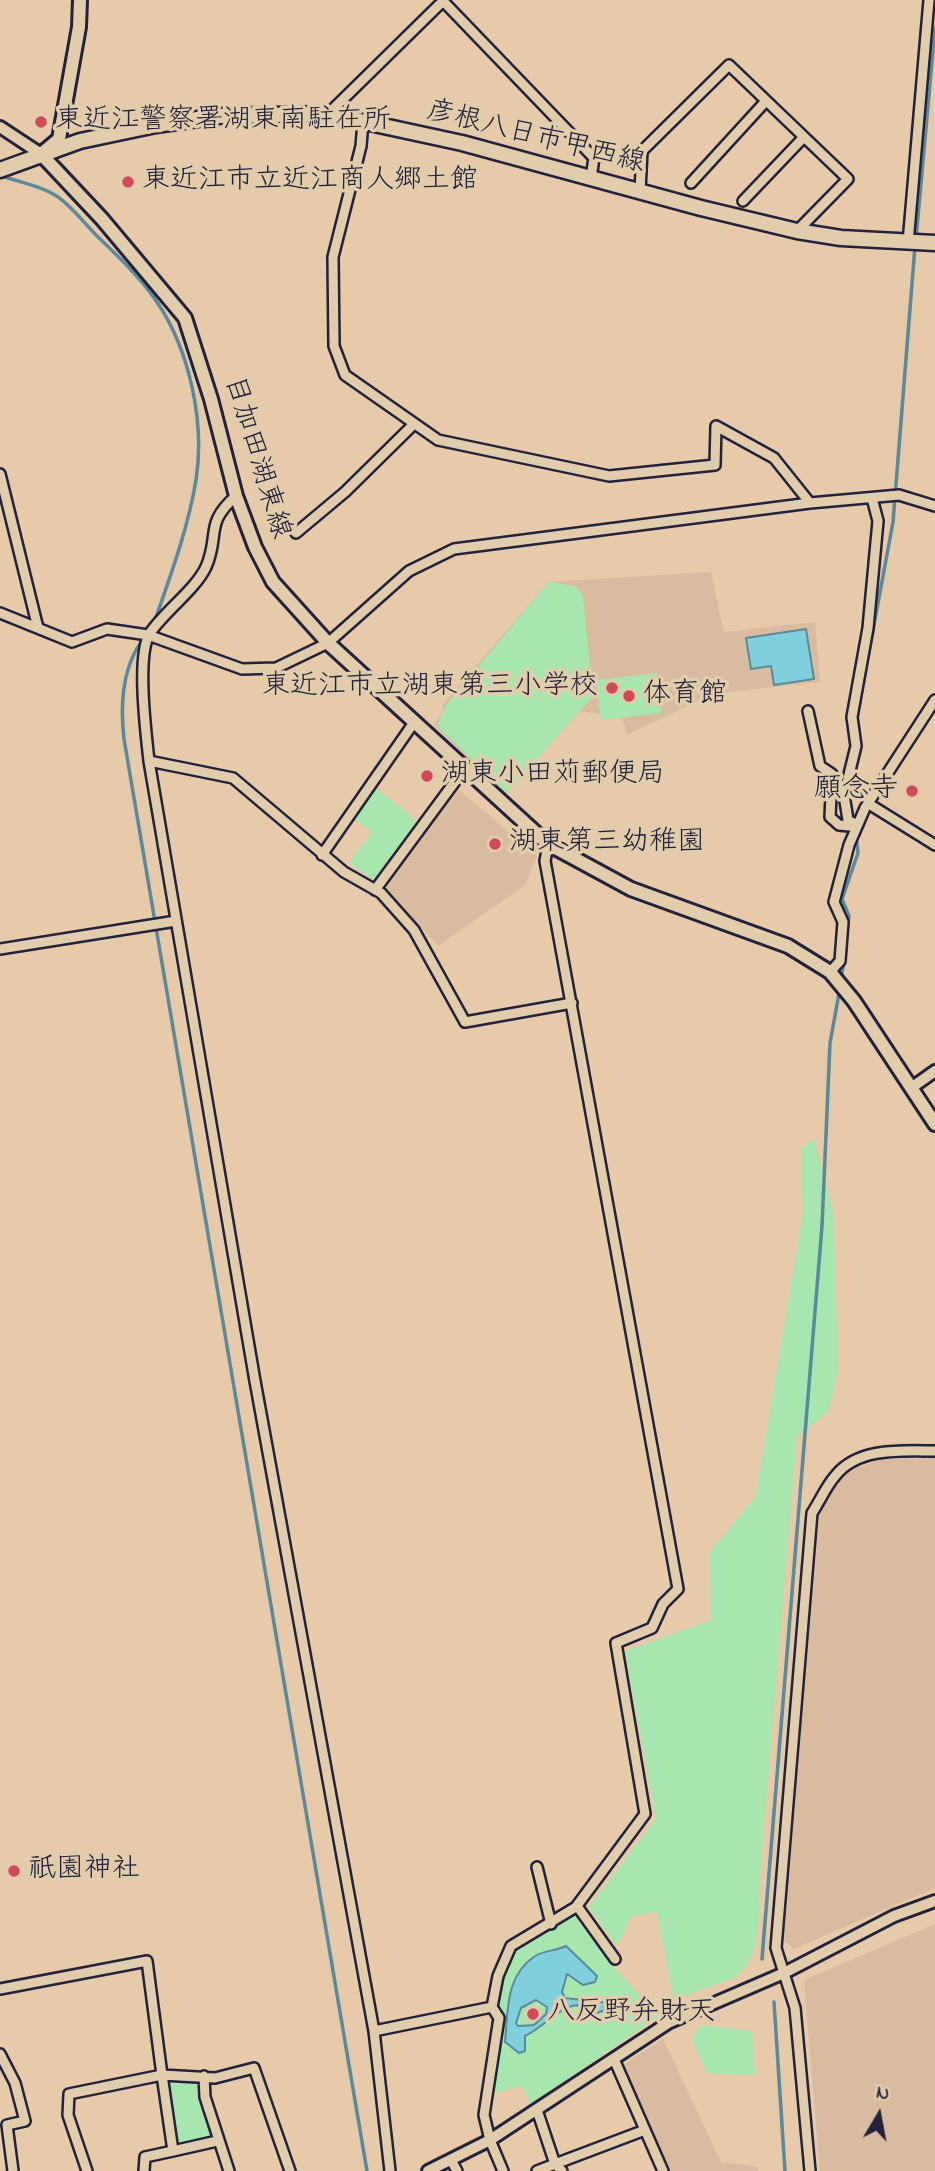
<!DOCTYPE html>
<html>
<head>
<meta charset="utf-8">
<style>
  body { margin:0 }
  #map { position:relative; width:935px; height:2171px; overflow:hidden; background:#e6caa9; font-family:"Indie Flower",sans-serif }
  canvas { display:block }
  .north { position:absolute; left:844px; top:2080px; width:70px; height:70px; -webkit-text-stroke:5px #e1ccab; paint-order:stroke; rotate:10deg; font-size:19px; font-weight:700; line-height:28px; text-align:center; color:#22223b }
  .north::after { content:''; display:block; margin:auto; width:24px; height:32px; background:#22223b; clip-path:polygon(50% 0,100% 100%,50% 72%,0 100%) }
</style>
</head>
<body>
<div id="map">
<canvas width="935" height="2171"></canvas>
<div class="north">N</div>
</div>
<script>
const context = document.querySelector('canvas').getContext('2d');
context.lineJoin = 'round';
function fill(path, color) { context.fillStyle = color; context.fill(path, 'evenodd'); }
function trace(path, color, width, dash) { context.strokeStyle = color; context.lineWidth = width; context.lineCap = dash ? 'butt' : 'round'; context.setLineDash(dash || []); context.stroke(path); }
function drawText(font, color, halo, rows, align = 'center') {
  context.font = font + ' "Indie Flower","Klee One",sans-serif'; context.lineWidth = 7; context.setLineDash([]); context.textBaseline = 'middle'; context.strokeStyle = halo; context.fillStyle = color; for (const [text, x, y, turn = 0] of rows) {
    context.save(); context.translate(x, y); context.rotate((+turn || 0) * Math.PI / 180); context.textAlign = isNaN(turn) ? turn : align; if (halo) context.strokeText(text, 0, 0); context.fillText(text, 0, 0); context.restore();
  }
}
const built = new Path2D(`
  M711,572l13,60 91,-10 5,60 -108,12 -85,41 -5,-17 -42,-7 -75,83 -71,-69 9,-13v-8l106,-122z
  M459,790l78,66 -12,29 -87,61 -55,-61z
  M935,1458v430l-141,61 -10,-8 35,-424 15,-30 16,-17 33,-11z
  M935,1924v247h-115l-16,-191z
  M663,2039l58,123 37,5v4h-89l-46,-106z`);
const green = new Path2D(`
  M549,582l26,4 8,9 10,101 -86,97 -70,-67 9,-21z
  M657,673l4,40 -60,7 -5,-40z
  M376,788l38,30 1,5 -39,58 -27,-18 23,-31 -18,-14z
  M814,1139l20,76 4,157 -10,40 -31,24 -38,453c0,31 2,64 -21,87l-64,24 -17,-88 -25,4 -15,30 -28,-39 67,-88 -31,-168 86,-31 -1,-68 46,-55 47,-283 -2,-65z
  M575,1915l38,51 46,50 -128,88 -9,-18 -31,8c2,-40 -2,-115 28,-146 14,-14 39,-23 56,-33z
  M701,2025l51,6 3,44 -48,-2 -15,-34z
  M166,2077l35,3 11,57 -36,6z`);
const water = new Path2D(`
  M806,629l8,50 -40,6 -3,-19 -20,3 -5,-31z
  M566,1946l31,30 -2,6 -12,3 -16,-11 -5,18 3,6 45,5 -5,7c-12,5 -19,5 -28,-5 -20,3 -34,23 -52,31v15l-6,2 -14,-11c3,-31 0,-66 30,-86 10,-6 21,-5 31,-10zM536,2000l11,7 -1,7 -12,11 -16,1 -2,-3 5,-15z`);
const stream = new Path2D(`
  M0,175c17,7 39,10 55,20 15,9 29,28 42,41 21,20 44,42 60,66 33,49 48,121 39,178 -8,49 -26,97 -42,143
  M916,239l19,-211
  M144,638c-22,28 -24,66 -20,101l243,1432
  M859,735l-2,-18 36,-195 22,-276
  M853,821l-4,-26 8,-35
  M845,946l4,-30 -7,-17 16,-46 -2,-17
  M841,980l3,-20
  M762,1959l60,-733 8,-183 10,-55
  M774,2002l11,169
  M605,2007c32,-9 26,6 52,4`);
const minor = new Path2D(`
  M442,0l152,158 -3,20
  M328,114l115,-113
  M363,122l-2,24 -28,111 1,89 11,29 93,65 171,36 106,-11 1,-39 58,32 36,45
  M691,183l75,-82
  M640,191l2,-40 87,-86 119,114 -51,52
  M743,201l60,-63
  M908,243l21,-243
  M0,474l38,154
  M236,496c-32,28 -16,39 -30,71 -11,23 -41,44 -56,66 -14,22 -4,100 -1,128l106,620 119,650 16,140
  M296,533l49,-41 69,-68
  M0,613l72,29 35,-13 41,6 94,34 34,-1 52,-25 81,-72 45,-22 356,-46 89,-8 36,11
  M808,711l12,55 12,8 -2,43 9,8 10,1 3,-4
  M149,761l84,17 111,94 37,21 33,37 51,92 107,-19
  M869,804l66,41
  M849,826l-5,-31 12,-49 -4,-29 16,-89 10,-107 -6,-23
  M322,855l93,-134
  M375,890l90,-122
  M0,949l176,-28
  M830,972l10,-11 3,-39 -9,-20 15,-57 16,-37 70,-108
  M537,1867l14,57
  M577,1906l38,53
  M0,1989l147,-28 15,114 -93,19 -1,21 19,56
  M492,2007l7,11 -15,97 6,25 13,31
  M374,2031l118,-24 6,-31 13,-30 65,-39 69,-93 -29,-171 36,-15 11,-24 15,-15 -133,-728 3,-17
  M0,2054l15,29 10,38 -18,4 6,46
  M614,2059l49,112
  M204,2076l1,21 24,74
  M537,2110l18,54 90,-34
  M173,2151l44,-10
  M451,2160l6,11
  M144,2171l1,-14 28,-6 -11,-76 53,3 39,-10 36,103
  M537,2171l18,-7 7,7
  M810,2171l-15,-163 -19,-60 36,-435c8,-12 14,-27 24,-38 23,-28 66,-24 99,-24`);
const tertiary = new Path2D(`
  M0,127l41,27
  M911,1088l24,-17
  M428,2171l62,-31 178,-117 116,-50 110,-57 41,-15`);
const secondary = new Path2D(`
  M80,0l-1,27 -20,112 -18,15 61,65 83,99 26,81 25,97 19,51 18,35 55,61 220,201 83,45 157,57 42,26 24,29 81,123`);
const primary = new Path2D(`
  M0,170l80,-29 76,-16 62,-9 110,-2 134,29 239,65 96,23 44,7 94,5`);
const markers = [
  [41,122,7,"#d1495b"],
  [128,182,7,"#d1495b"],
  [612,688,7,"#d1495b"],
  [629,696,7,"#d1495b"],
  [427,776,7,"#d1495b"],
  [912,791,7,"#d1495b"],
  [495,844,7,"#d1495b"],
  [14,1871,7,"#d1495b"],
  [533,2014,7,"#d1495b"]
];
const poiNames = [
  ["東近江警察署湖東南駐在所",55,122],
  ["東近江市立近江商人郷土館",142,182],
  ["東近江市立湖東第三小学校",598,688,"right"],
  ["体育館",643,696],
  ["湖東小田苅郵便局",441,776],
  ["願念寺",898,791,"right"],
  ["湖東第三幼稚園",509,844],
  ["祇園神社",28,1871],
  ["八反野弁財天",547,2014]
];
const streetNames = [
  ["彦根八日市甲西線",535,139,14],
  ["目加田湖東線",255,458,73]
];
fill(built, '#d9bc9f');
fill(green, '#a7e6ae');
fill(water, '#80cfdd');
trace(water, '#5a8a9c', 2);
trace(stream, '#5a8a9c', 3.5);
trace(minor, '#22223b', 14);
trace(tertiary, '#22223b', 16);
trace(secondary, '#22223b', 18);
trace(primary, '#22223b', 19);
trace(minor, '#e1ccab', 9);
trace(tertiary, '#e1ccab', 10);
trace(secondary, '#e1ccab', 12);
trace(primary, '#e1ccab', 14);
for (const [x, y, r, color] of markers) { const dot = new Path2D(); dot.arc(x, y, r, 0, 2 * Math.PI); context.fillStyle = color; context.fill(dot); trace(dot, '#e1ccab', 2.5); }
drawText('28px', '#22223b', '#e1ccab', poiNames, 'left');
drawText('28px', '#22223b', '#e1ccab', streetNames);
</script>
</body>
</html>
